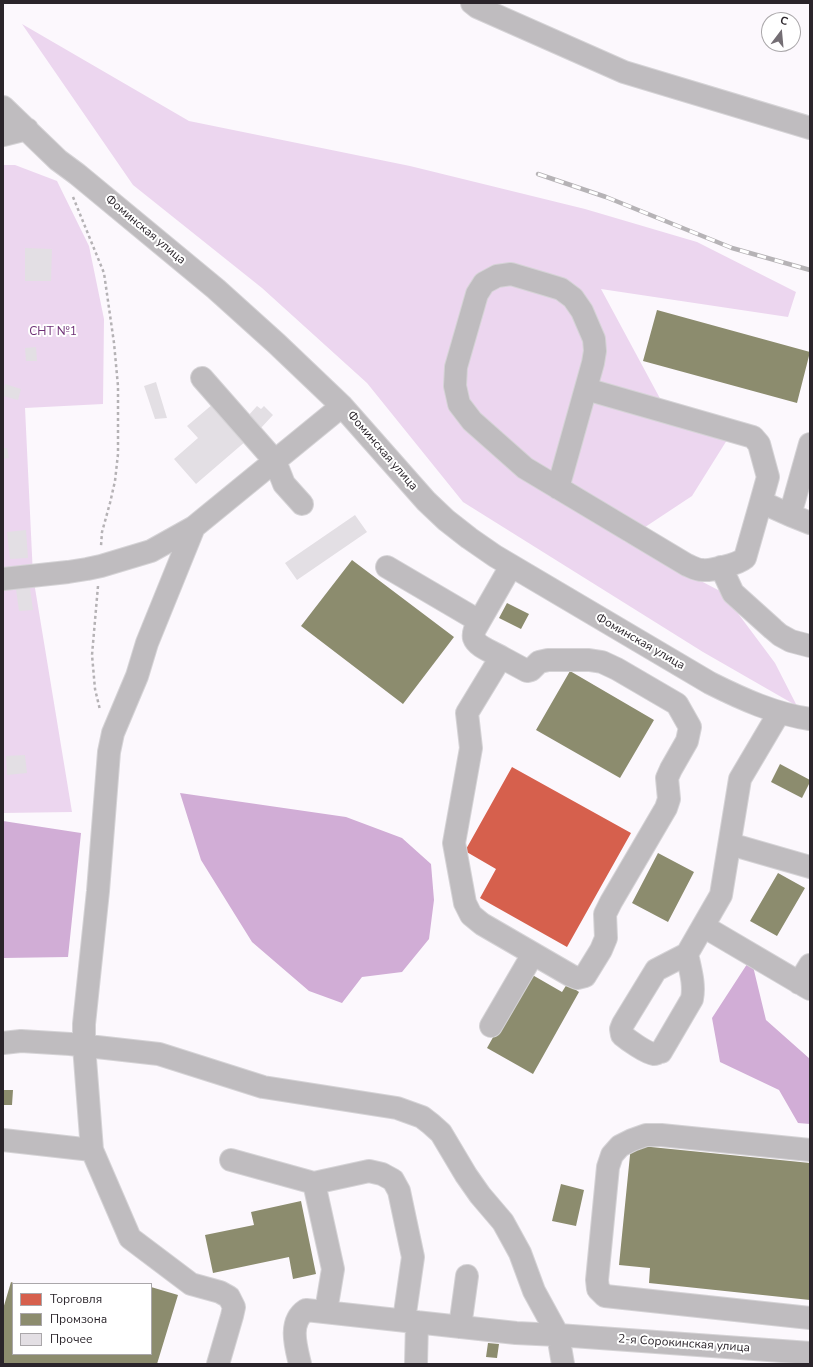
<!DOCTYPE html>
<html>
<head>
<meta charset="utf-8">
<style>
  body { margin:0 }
  #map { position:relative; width:813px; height:1367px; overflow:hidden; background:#fcf8fd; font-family:"Nunito Sans",sans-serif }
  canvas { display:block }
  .frame { position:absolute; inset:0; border:4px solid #2a242a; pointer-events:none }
  .legend { position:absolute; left:12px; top:1283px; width:140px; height:72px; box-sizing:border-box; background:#fff; border:1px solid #aaa7aa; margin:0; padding:5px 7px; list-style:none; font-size:12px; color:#2a242a }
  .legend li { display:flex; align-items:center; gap:8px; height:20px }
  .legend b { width:20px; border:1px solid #aaa7aa }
  .north { position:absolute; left:761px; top:12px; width:40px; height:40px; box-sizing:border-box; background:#fff; border:1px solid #aaa7aa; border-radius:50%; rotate:16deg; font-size:11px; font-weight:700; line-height:16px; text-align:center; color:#2a242a }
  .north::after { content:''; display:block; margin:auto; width:14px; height:18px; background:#746e74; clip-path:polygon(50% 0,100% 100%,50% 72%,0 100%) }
</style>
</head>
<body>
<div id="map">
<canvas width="813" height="1367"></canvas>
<div class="frame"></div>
<ul class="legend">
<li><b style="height:11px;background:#d6604d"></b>Торговля</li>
<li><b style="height:11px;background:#8c8c6e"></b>Промзона</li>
<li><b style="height:11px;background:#e3dfe4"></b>Прочее</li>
</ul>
<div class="north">С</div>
</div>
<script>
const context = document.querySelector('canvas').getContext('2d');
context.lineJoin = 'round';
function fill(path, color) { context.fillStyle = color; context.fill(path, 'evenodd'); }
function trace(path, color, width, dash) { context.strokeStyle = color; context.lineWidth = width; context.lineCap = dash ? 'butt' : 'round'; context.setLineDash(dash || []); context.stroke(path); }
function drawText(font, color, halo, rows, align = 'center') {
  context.font = font + ' "Nunito Sans",sans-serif'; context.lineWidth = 4; context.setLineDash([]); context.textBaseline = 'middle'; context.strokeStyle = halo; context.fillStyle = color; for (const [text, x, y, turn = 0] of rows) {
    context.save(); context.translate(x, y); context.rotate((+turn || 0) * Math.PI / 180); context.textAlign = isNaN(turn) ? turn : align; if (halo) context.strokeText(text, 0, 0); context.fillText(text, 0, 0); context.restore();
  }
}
const green = new Path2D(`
  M22,24l167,97 221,45 175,43 112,33 99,50 -8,25 -187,-28 69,128 57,23 -35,56 -68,45 98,51 53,71 22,43 -94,-54 -240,-150 -96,-119 -105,-95 -129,-103z
  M3,165h12l42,16 32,65 15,73 -1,85 -78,4 8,168 39,236 -69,1z`);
const water = new Path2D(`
  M180,793l166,24 56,21 29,26 3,36 -5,39 -27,33 -40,5 -20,26 -33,-12 -57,-49 -51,-82z
  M3,821l78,12 -13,124 -65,1z
  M751,958l15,62 44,39v65l-12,-1 -19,-33 -59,-28 -8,-44z`);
const shops = new Path2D(`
  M512,767l119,66 -64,114 -87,-49 16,-29 -31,-18z`);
const industry = new Path2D(`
  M657,310l153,42 -13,51 -154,-42z
  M352,560l102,77 -51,67 -102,-78z
  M507,603l22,11 -8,15 -22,-11z
  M570,671l84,49 -34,58 -84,-48z
  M780,764l30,16v2l-8,16 -31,-16z
  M658,853l36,19 -26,50 -36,-19z
  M778,873l27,15 -28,48 -27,-15z
  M529,973l33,19 5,-8 12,8 -46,82 -46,-26z
  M3,1090h10l-1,15h-9z
  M631,1145l179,18v137l-161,-17 1,-15 -31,-3z
  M561,1184l23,6 -8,36 -24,-5z
  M301,1201l15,73 -23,5 -4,-22 -76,16 -8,-38 49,-10 -3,-13z
  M11,1282l5,2h-3v70h138v-67l27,8 -21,69h-154v-55z
  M488,1343l11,1 -2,14 -11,-1z`);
const building = new Path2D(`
  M25,248l27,1 -1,32h-26z
  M36,347l1,14h-11l-1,-13z
  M156,382l11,36 -12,1 -11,-33z
  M5,384l16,5 -3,11 -15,-4z
  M213,404l33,37 -50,43 -22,-25 24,-21 -11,-12z
  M257,406l4,3 3,-3 9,9 -13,14 -13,-12z
  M3,448h4l2,10 -6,1z
  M355,515l12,17 -70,48 -12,-17z
  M26,530l2,28 -18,1 -3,-27z
  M30,588l3,22 -14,1 -3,-22z
  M25,755l2,18 -20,2 -1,-19z`);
const path = new Path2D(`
  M73,197l31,76 10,70 4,43v68l-3,27 -5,22 -8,29 -1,14
  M98,586l-6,69 3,34 5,21`);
const minor = new Path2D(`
  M472,3l5,4 147,65 186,56
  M3,107l55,53 19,14 139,115 61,55 65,62 84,95 20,19 23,18 26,18 215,127c32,16 65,31 100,36
  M3,135l24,-6
  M202,378l73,83 9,23 18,20
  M586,389l167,48 6,7 9,33 -7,25
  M810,444l-20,71 20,8
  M558,488l35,-125 2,-12 -1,-12 -12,-28 -9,-13 -12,-9 -13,-4 -37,-11 -14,2 -13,7 -7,11 -21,73 -1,19 4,18 13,17 53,47 162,97c5,2 10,5 15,5 10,1 36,-6 43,-12l16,-56 29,13
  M194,527l-47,116 -10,33 -24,57 -4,19 -11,139 -14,133v22l8,104 38,88 61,46 29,8 9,5 5,10 -2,9 -14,48
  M387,567l92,54
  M721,567l12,26 40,36 7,6 11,6 19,5
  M3,579l65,-7 19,-3 14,-3 50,-15 43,-24 148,-121
  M501,657l26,14 4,-1 8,-8 9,-2h41l13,2 15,7 60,35 13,23 -3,14 -16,28 -4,9 2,21 -3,9 -55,94 -6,12 1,24 -5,12 -16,26 -8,2 -7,-3 -88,-51 -11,-9 -6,-12 -11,-60 17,-95 -4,-35 34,-56c-8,-5 -24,-10 -27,-19 -1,-3 0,-6 1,-9l36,-63
  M730,844l80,23
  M703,926l107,63
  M687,954c3,15 8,30 5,45l-31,53c-1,0 -6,2 -7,2 -8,-1 -26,-14 -32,-19l-1,-6 2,-5 33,-54 31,-16 34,-59 19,-116 39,-66
  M799,983l11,-18
  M491,1026l42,-72
  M3,1043l18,-2 49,3 89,10 104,33 134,21 25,9 9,7 10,9 25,42 14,20 23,27 17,31 14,38 24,44 5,29
  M3,1140l89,10
  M810,1150l-149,-15h-15l-14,5 -12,6 -8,9 -4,12 -11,113 1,9 7,7 205,22
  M231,1160l83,23 55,-12 13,3 11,6 6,11 14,66 -9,63
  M314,1183l19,86 -7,42
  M460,1327l7,-51
  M300,1364c-4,-17 -12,-42 6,-54l210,23 42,2 252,18
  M416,1364l1,-42`);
const rail = new Path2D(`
  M538,174l68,23 126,51 78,22`);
const streetNames = [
  ["Фоминская улица",145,230,40],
  ["Фоминская улица",382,451,49],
  ["Фоминская улица",640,642,30],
  ["2-я Сорокинская улица",684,1344,4]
];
const parkNames = [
  ["СНТ №1",53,332]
];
fill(green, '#ecd6ef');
fill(water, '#d1add6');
fill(shops, '#d6604d');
fill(industry, '#8c8c6e');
fill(building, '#e3dfe4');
trace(minor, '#d5d3d6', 24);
trace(path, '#b5b2b5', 2.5, [3, 3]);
trace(minor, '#bfbcbf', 22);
trace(rail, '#b6b3b6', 4.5);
trace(rail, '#fff', 3, [9]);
drawText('12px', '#2a242a', '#fff', streetNames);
drawText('12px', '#6d2f75', '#fff', parkNames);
</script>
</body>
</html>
